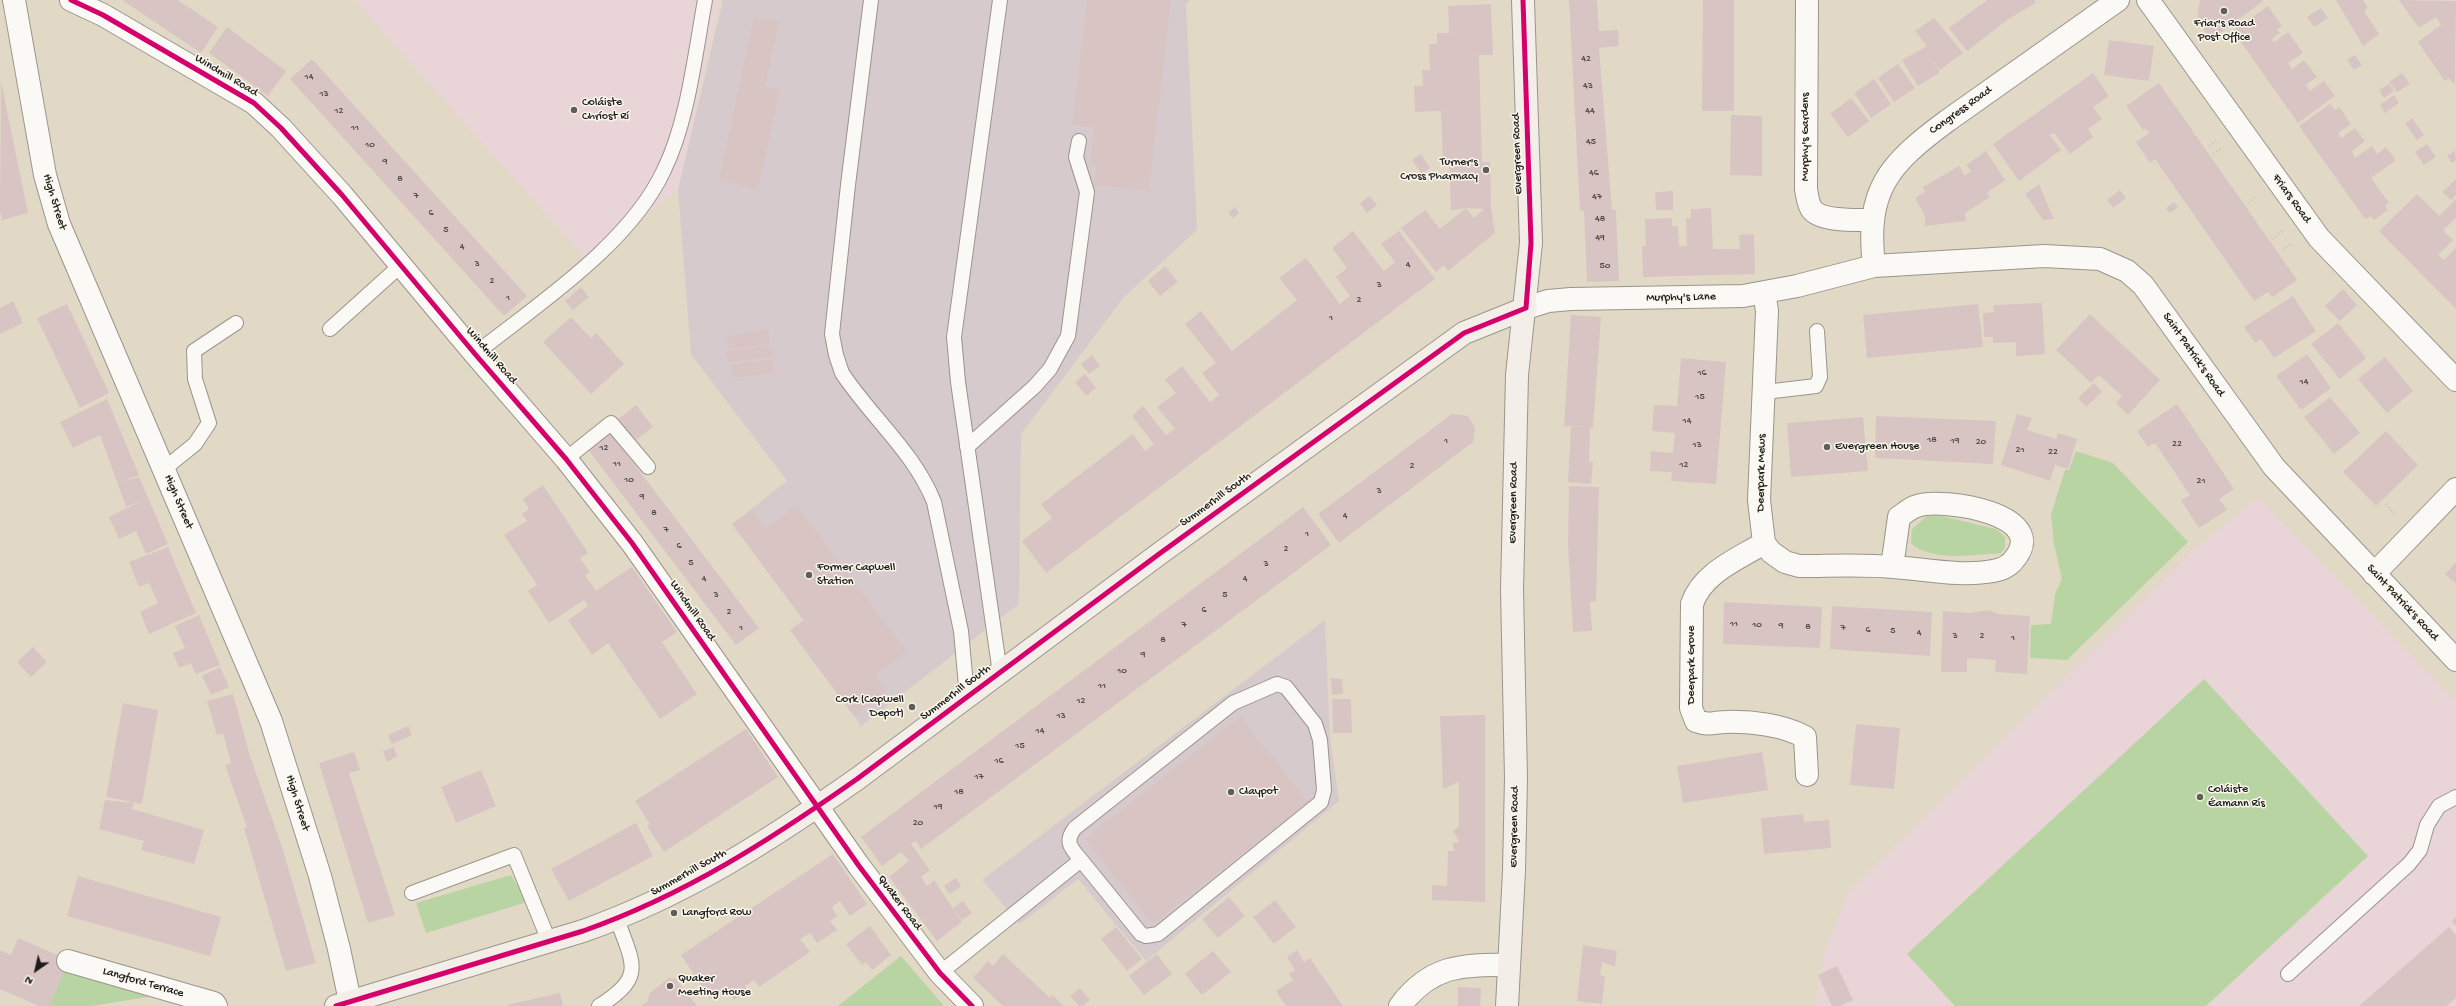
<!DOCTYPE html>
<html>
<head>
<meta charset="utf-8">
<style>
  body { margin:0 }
  #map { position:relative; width:2456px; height:1006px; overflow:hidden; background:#e1d9c6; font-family:"Gochi Hand",sans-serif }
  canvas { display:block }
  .north { position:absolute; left:16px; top:950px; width:40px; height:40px; -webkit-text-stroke:3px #fbf7ec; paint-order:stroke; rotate:214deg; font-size:11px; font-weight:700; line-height:16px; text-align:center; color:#1c1c1c }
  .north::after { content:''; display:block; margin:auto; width:14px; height:18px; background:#1c1c1c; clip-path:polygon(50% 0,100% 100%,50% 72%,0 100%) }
</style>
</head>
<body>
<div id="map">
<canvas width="2456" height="1006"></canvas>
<div class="north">N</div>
</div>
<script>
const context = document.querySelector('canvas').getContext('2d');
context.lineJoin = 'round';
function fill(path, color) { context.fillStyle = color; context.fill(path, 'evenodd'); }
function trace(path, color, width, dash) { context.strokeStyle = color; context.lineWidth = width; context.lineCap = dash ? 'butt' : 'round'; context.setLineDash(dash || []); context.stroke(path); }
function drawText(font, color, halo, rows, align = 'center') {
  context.font = font + ' "Gochi Hand",sans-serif'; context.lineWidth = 3; context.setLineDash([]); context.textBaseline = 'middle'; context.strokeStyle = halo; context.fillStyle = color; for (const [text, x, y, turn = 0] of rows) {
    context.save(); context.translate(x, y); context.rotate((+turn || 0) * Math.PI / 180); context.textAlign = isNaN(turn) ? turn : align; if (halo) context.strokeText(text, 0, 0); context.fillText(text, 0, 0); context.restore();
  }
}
const built = new Path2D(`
  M354,0h366l-42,190 -91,70z
  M2258,497l198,205v304h-641l9,-53 25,-62 344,-340z`);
const industrial = new Path2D(`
  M723,0h467l-4,4 11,226 -73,67 -103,137 -2,170 -158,122 -71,-96 13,-10 -71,-96 55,-43 -96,-127 -13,-164z
  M1325,620l5,116 9,65 -193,160 -68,-82 -58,45 -38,-44z`);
const green = new Path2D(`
  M2076,451l37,12 75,79 -121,118 -37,-2 1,-33 20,-1 4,-30 7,-15 -8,-35 -3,-29 14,-45h4z
  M1937,515l59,14 9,8v11l-4,5c-24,2 -73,9 -90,-10l1,-14 15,-13z
  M2204,679l164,177 -162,150h-251l-48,-52z
  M511,875l16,27 -101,31 -10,-30z
  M901,956l43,50h-106z
  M68,961l109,31 -85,14h-43z`);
const building = new Path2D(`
  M122,0h56l40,27 -17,26z
  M1087,0h84l-22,191 -55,-6 3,-20h-7l4,-37 -22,-3z
  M1569,0h28l2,31 19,-1 1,16 -20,2 13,162h4l3,71 -32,1 -3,-71h-4z
  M1703,0h31v111h-32z
  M1987,0h47l2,3 -26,15 -43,33 -18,-23z
  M2200,0h61l2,1 -52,39 -14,-20z
  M2336,0h27l5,8 -4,3 15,23 -16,12z
  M2399,0l57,1 -1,84 -6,-7 -4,3 -27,-39 23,-17 -5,-8 -17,11z
  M1491,4l2,51h-14l3,107h8l1,46 4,25 -47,38 -4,-6 -8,7 -35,-44 24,-18 15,19 26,-21 -15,2 -2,-47h-6l-2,-52 -26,1 -1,-26h9l-1,-16h8l-1,-26h8v-11h12l-1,-27zM1466,208l18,1 -10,9z
  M2268,6l14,20 -5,3 3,4 -8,6 2,3 14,-10 15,21 -15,10 4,6 12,-9 13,17 -11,8 4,6 14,-10 11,15 -37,27 -65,-92z
  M2321,8l7,10 -14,9 -7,-10z
  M754,17l25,5 -14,64 15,4 -22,99 -39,-9z
  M1934,18l29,35 -23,17 -9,-12 9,14 -22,14 -16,-26 25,-14 -12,-15z
  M227,27l59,44 -18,25 -59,-43z
  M2109,40l45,6 -5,35 -45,-6z
  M2355,55l7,10 -8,5 -7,-10z
  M312,59l215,237 -23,20 -214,-237z
  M1898,64l17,24 -21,14 -16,-24z
  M2093,73l16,23 -16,11 9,12 -14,10 5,8 -23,17 -16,-21 -4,2 11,15 -42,31 -26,-37z
  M2402,73l8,11 -13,8 -8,-10z
  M1874,79l17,25 -20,14 -17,-25z
  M1,81l27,132 -26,7 -2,-9z
  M2159,83l138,197 -25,17 -4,-5 -14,9 -99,-142 -5,4 -14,-21 13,-9 -4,-5 -2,2 -17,-24z
  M2389,84l5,7 -10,7 -5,-8z
  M2394,95l5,8 -14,10 -5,-8z
  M1851,98l18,23 -21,16 -18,-23z
  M2330,104l5,6 4,-3 12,17 -13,9 3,5 14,-10 10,13 -13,10 3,7 17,-12 5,8 9,-7 10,13 -25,18 18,25 -4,3 3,4 -14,10 -3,-4 -6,3 -66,-93z
  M1731,115l31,1v60l-32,-1z
  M2412,118l12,17 -7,5 -12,-16z
  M2427,144l9,13 -12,8 -9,-13z
  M2455,150l1,10 -4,3 -5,-7z
  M1986,151l19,29 -18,13 3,4 -25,16 1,8 -41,5v-10l-10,-18 10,-6 -2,-5 36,-21 6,10 6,-5 -5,-6z
  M1421,154l9,14 -8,6 -10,-14z
  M2456,179v16l-5,5 -9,-8z
  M2039,184l8,19 7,16 -11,1 -18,-26z
  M2120,190l6,8 -13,10 -6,-8z
  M1673,191v19h-17l-1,-18z
  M2417,194l22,22 17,-17v19l-13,12 10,10 -15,15 6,5 12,-12v61l-77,-78z
  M1370,196l7,9 -10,8 -7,-10z
  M2174,202l4,5 -8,6 -4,-5z
  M1235,207l4,6 -6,5 -5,-5z
  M1711,208l2,41h27l-1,-14 15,-1 1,40 -112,3 -1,-31h4l-1,-27 27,-1v8h6l1,20h8l-1,-28h5v-9z
  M1353,231l31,40 11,-9 -14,-18 18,-13 36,48 -389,294 -24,-32 30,-23 -11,-14 92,-70 12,17 9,-7 -22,-28 11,-10 23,29 9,-6 -18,-22 19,-14 -11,-13 17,-14 28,36 9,-7 -17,-22 14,-10 -31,-39 16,-13 31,40 65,-51 -18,-22 27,-20 34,46 10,-8 -14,-19 11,-9 -15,-20z
  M1165,266l13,16 -18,14 -12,-15z
  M581,287l8,10 -16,13 -8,-9z
  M2343,289l14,16 -17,16 -15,-15z
  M2293,296l23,35 -42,27 -13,-19 -6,4 -11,-16z
  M13,301l10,22 -23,11v-26z
  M2042,303l3,51 -29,2v-14l-23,1v-6h-9l-1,-24 11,-1 -1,-7z
  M67,304l42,89 -29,15 -43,-90z
  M1978,304l5,43 -116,11 -4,-43z
  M2090,314l70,66 -32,35 -12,-12 6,-7 -23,-21 -8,8 -35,-33z
  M1571,315l30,2 -8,111 -3,-1 -1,35h4l-2,22 -23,-2 3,-55h16l-23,-1z
  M571,317l20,21 5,-5 28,31 -33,30 -48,-52z
  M2338,323l28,35 -26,21 -29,-35z
  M768,330l2,14 -41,5 -2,-13z
  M771,346l1,11 -44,5 -2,-11z
  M2307,354l24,34 -30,22 -25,-34z
  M1092,355l8,11 -11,8 -8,-10z
  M2385,357l28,34 -26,22 -29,-34z
  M1681,358l45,4 -10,122 -45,-3 1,-9 -22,-1 1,-20 22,2 2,-20 -23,-2 2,-26 23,1z
  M773,359l2,14 -42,5 -2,-13z
  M1085,374l11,14 -10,8 -11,-14z
  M2094,383l8,9 -16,15 -8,-9z
  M2330,397l30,36 -26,21 -30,-37z
  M107,399l32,76 -18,7 18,-5 29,67 -22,10 -10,-23 -17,8 -10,-22 35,-17 -18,7 -26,-72 -27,13 -13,-26z
  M2177,404l57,85 -15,10 8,11 -28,18 -18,-28 9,-5 -35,-52 -7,4 -11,-16z
  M636,405l17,22 -21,16 -16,-22z
  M1452,414l16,2 7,11 -2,15 -134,101 -21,-29z
  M2017,414l15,4 -5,12 29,9 2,-6 19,6 -9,30 -13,-4 -5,16 -49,-16z
  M1876,416l120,5 -3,43 -118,-6z
  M1863,417l5,54 -77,6 -4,-54z
  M609,431l150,197 -23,17 -149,-197z
  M2386,431l32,34 -42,41 -33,-34z
  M543,485l45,68 -8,5 10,14 -5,3 11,16 36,-24 45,65 -15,10 35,52 -37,25 -52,-76 -16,12 -24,-35 20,-14 -4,-6 -35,23 -21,-32 9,-6 -33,-50 23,-14 -5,-7 7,-5 -6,-10z
  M1569,486l30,1 -3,114 -6,1 2,29 -19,1 -5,-88z
  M797,506l110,146 -32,23 12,16 -33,25 -64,-86 14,-10 -72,-96 19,-14 14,19z
  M1303,507l28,38 -410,304 -5,-8 -5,3 19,26 -9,7 6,9 7,-6 28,42 -25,19 -48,-64 20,-16 -8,-9 -19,14 -21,-29z
  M168,547l28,66 -47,21 -9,-22 18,-9 -9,-20 -10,4 -10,-25z
  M2456,562v22l-11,-10z
  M1724,602l98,5 -2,41 -97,-4z
  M1832,606l100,6 -2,44 -100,-7z
  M1989,610l9,4 32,2 -3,58 -32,-2 1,-12 -29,-2v14h-26l2,-61 26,2z
  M199,615l21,50 -24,9 -5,-11 -12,5 -6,-15 12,-5 -10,-22z
  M33,647l14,15 -16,15 -14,-15z
  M220,667l9,20 -18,8 -9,-19z
  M1331,678l11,1 1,15 -11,1z
  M233,694l17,62 33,94 33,113 -30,8 -42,-143 3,-1 -22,-62 6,-2 -8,-30 -6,2 -10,-34z
  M1332,699h19l1,34h-19z
  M123,703l35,7 -16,94 -36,-7z
  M1485,715v187l-53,-2v-15l15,1 1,-35h7l-3,-7 7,-3 -6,-10 6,-5v-44l-16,7 -3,-73z
  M1240,717l68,85 -155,122 -68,-85z
  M1856,724l44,4 -6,61 -44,-4z
  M408,726l4,9 -20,9 -4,-9z
  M746,729l32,48 -114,75 -17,-26 3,-2 -15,-23z
  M394,747l3,9 -10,6 -4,-11z
  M354,752l6,18 -11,3 46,142 -27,8 -49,-160z
  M1762,752l6,38 -85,13 -6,-37z
  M481,770l15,36 -40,17 -15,-36z
  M105,800l29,3 -2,6 72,21 -10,34 -53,-14 3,-9 -45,-12z
  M1803,814l1,8 25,-2 2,28 -67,6 -3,-36z
  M636,823l17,33 -84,45 -18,-32z
  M833,854l34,50 -17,12 -10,-15 -8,6 5,9 -7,5 7,9 -20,13 -7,-10 -10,6 10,13 -51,35 -5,-7 -9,6 3,5 -14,9 -7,-11 -17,10 -29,-44z
  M78,876l143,41 -11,39 -143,-40z
  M956,878l5,8 -11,8 -6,-8z
  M1229,897l16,19 -27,22 -16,-19z
  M1275,900l21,27 -22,17 -21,-27z
  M963,901l9,12 -10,7 -9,-12z
  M2456,917v9l-4,-5z
  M870,926l21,29 -19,15 -6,-8 -4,3 -16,-21z
  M1116,927l26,32 -15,12 -26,-32z
  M2449,927l7,8v63l-10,8h-87z
  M18,938l51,22 -20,46h-10l-39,-17v-39l11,5z
  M1583,945l34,6 -2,16 -13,-5 -2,13 5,1 -3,28 -25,-3z
  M1297,950l7,12 6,-4 33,48h-57l-10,-15 17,-11 -4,-6 6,-4 -8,-13z
  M1213,951l18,21 -29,23 -17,-21z
  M1003,954l47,44 2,-3 12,11h-61l-30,-28 15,-17 5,5z
  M1157,954l15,20 -28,21 -15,-19z
  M1837,966l16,34 -13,6h-8l-14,-31z
  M669,978l7,1 21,27h-56l6,-4 3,-9z
  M1458,987l23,1 -1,18h-22z
  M1080,988l10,12 -7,6h-4l-9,-10z
  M560,993l3,13h-56v-1z`);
const path = new Path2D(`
  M2209,146l8,-6
  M2213,154l10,-7
  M2248,203l9,-7
  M2272,239l11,-8
  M2283,250l8,-6
  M2386,504l9,10`);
const lane = new Path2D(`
  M871,0l-23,185 -16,149 4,21 6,18c29,44 72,79 92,129l27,129 6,66
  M330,329l71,-64
  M475,354c63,-50 155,-110 189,-184 24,-49 31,-116 41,-170
  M1765,392l51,-6 4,-9 -3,-46
  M967,447l68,-61 15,-17 18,-33 19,-144 -11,-35 3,-16
  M566,459l45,-36 37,44
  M164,469l31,-25 14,-21 -14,-44 -1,-28 42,-28
  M1000,673l-42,-291 -4,-45 46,-337
  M412,893l102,-38 35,86
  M940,973l141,-113c-10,-12 -17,-18 -6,-32l158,-125 44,-19 9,3 29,37 5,16 4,50 -3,12 -163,132 -12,2 -5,-2 -60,-74
  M2288,974l121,-110 11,-14 7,-25 12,-19 17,-9
  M599,1006c47,-29 34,-42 18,-87`);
const street = new Path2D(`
  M14,0l31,175 14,49 212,497 49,155 19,73 12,57
  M71,0l32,15 151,88 27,25 61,67 133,159 91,105 66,84 227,323 81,107 32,33
  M1807,0l-1,189c1,6 2,14 5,19 8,14 47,12 61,12
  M2148,0l171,238 137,142
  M1874,266c-9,-77 15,-102 73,-145l171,-121
  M1764,292l3,19 -8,189 5,43 7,9 14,10 14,4c31,0 63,-2 94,1 32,2 68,10 100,4 7,-1 14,-4 19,-9 44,-48 -71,-65 -95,-56 -7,2 -12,7 -18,11l-7,50
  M1526,308l22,-7 23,-2 172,-3 54,-10 77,-20 170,-10 56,3 27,12 16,14 131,182 182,193
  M1764,543c-26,16 -62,30 -72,61l-1,104 5,13c15,5 17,1 30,1 25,-1 57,3 79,15l2,38
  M2374,574l82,-85
  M68,961l146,42 2,3
  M1400,1006c30,-40 61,-42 108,-41`);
const secondary = new Path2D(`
  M336,1006l247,-75c102,-36 187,-91 274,-152l302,-225 305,-221 62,-25
  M1507,1006l7,-135 2,-93 -4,-188 5,-215 14,-132 -8,-243`);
const cycleway = new Path2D(`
  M71,0l32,15 151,88 27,25 61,67 133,159 91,105 66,84 227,323 81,107 32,33
  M336,1006l247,-75c102,-36 187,-91 274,-152l302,-225 305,-221 62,-25 5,-65 -8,-243`);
const markers = [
  [2224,11,4,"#615e58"],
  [574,110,4,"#615e58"],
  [1486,170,4,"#615e58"],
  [1827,447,4,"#615e58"],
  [809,575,4,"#615e58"],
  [912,707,4,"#615e58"],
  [1231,792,4,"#615e58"],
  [2200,797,4,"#615e58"],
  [674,913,4,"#615e58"],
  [670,986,4,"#615e58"]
];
const numberNames = [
  ["42",1586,59],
  ["14",309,77],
  ["43",1588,86],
  ["13",324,94],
  ["12",339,111],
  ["44",1590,111],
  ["11",355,128],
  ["45",1591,142],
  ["10",370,145],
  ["9",385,162],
  ["46",1594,173],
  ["8",400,179],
  ["7",416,196],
  ["47",1597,197],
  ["6",431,213],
  ["48",1600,219],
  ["5",446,230],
  ["49",1600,238],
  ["4",462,247],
  ["3",477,264],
  ["4",1408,265],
  ["50",1605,266],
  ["2",492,281],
  ["3",1379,285],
  ["1",508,298],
  ["2",1359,300],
  ["1",1331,318],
  ["16",1702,373],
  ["14",2304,382],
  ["15",1700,397],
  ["14",1687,421],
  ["18",1932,440],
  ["1",1446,441],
  ["19",1955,441],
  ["20",1981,442],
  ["22",2177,444],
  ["13",1697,445],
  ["12",604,448],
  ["21",2020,450],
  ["22",2053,452],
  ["11",617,464],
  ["12",1684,465],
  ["2",1412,466],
  ["10",629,480],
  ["21",2201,481],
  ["3",1379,491],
  ["9",642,497],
  ["8",654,513],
  ["4",1345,516],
  ["7",666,530],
  ["1",1307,534],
  ["6",679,546],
  ["2",1286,549],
  ["5",691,563],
  ["3",1266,564],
  ["4",704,579],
  ["4",1245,579],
  ["3",716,595],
  ["5",1225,595],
  ["6",1204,610],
  ["2",729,612],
  ["11",1734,624],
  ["7",1184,625],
  ["10",1757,625],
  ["9",1781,626],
  ["8",1808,627],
  ["1",741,628],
  ["7",1843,628],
  ["6",1868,630],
  ["5",1893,631],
  ["4",1919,633],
  ["3",1955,636],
  ["2",1982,636],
  ["1",2013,638],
  ["8",1163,640],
  ["9",1143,655],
  ["10",1122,671],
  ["11",1102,686],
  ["12",1081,701],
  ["13",1061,716],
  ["14",1040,731],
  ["15",1020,746],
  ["16",999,761],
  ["17",979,777],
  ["18",959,792],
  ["19",938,807],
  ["20",918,823]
];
const poiNames = [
  ["Friar's Road",2224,24,"center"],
  ["Post Office",2224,38,"center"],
  ["Coláiste",582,103],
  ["Chríost Rí",582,117],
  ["Turner's",1478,163,"right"],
  ["Cross Pharmacy",1478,177,"right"],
  ["Evergreen House",1835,447],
  ["Former Capwell",817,568],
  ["Station",817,582],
  ["Cork (Capwell",904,700,"right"],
  ["Depot)",904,714,"right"],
  ["Coláiste",2208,790],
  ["Éamann Rís",2208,804],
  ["Claypot",1239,792],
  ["Langford Row",682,913],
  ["Quaker",678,979],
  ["Meeting House",678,993]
];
const streetNames = [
  ["Windmill Road",226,76,31],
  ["Congress Road",1961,111,-36],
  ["Murphy's Gardens",1806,137,-90],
  ["Evergreen Road",1518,154,-92],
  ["Friars Road",2291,199,54],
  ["High Street",54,202,73],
  ["Murphy's Lane",1681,298,-1],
  ["Saint Patrick's Road",2193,355,55],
  ["Windmill Road",491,356,49],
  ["Deerpark Mews",1762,473,-89],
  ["Summerhill South",1216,500,-36],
  ["High Street",178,502,67],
  ["Evergreen Road",1514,503,-89],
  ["Saint Patrick's Road",2402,603,47],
  ["Windmill Road",692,611,55],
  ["Deerpark Grove",1692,665,-90],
  ["Summerhill South",956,693,-37],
  ["High Street",297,803,73],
  ["Evergreen Road",1515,827,-89],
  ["Summerhill South",689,873,-29],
  ["Quaker Road",899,903,53],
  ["Langford Terrace",143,983,16]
];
fill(built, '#e9d4d7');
fill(industrial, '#d7cacd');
fill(green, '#b8d4a2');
fill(building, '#d8c5c3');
trace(lane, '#9a958b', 16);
trace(street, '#9a958b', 24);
trace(secondary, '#9a958b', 24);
trace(path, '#c4c2be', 2.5, [1, 3]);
trace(lane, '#faf9f6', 14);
trace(street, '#faf9f6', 22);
trace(secondary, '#f3efe8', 22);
trace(cycleway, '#d6006c', 5);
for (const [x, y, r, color] of markers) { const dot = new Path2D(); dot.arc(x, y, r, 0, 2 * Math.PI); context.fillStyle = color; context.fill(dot); trace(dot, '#fbf7ec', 1.5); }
drawText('10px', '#4b4646', null, numberNames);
drawText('12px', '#1c1c1c', '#fbf7ec', poiNames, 'left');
drawText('12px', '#1c1c1c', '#fbf7ec', streetNames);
</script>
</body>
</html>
